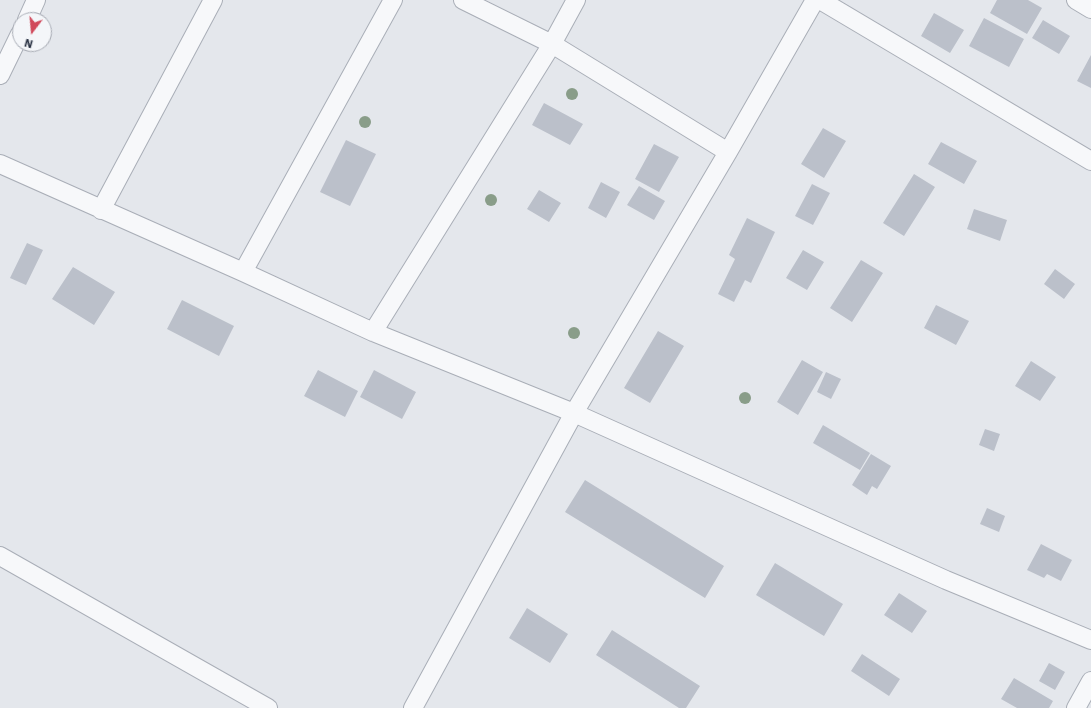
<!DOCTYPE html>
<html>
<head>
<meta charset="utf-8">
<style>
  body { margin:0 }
  #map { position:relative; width:1091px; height:708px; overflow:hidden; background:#e4e7ec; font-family:"Work Sans",sans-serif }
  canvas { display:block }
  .north { position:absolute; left:12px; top:12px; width:40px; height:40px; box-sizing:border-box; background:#f4f6f9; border:1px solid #a4a8b1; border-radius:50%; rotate:196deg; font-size:11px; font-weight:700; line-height:16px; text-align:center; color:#2b3445 }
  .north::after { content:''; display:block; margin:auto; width:14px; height:18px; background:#d1495b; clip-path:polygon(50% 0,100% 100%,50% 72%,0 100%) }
</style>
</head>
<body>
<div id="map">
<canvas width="1091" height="708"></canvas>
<div class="north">N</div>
</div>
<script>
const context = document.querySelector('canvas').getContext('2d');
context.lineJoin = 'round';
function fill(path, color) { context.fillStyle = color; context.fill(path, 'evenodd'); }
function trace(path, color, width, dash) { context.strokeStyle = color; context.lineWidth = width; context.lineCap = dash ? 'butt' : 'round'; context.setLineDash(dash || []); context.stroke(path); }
const building = new Path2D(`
  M997,0h31l14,8 -15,26 -37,-21z
  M934,13l30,17 -14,23 -29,-17z
  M984,18l40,21 -15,28 -40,-21z
  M1043,20l27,16 -11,18 -27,-16z
  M1091,55v33l-14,-7z
  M544,103l39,21 -13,21 -38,-20z
  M823,128l23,13 -22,37 -23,-14z
  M346,140l30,14 -26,52 -30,-14z
  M941,142l36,19 -13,23 -36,-20z
  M654,144l25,13 -20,35 -24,-13z
  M914,174l21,13 -31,49 -21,-13z
  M601,182l19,10 -14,26 -18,-10z
  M812,184l18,9 -17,32 -18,-9z
  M639,186l26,15 -11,19 -27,-15z
  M539,190l22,13 -12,19 -22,-13z
  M974,209l33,11 -7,21 -33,-12z
  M747,218l28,14 -24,51 -6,-3 -11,22 -16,-8 17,-35 -6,-4z
  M27,243l16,7 -17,35 -16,-7z
  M803,250l21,12 -17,28 -21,-12z
  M861,260l22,13 -31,49 -22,-14z
  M73,267l42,25 -21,33 -42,-26z
  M1055,269l20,15 -11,15 -20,-15z
  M182,300l52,26 -15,30 -52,-27z
  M936,305l33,16 -13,24 -32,-17z
  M658,331l26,15 -34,57 -26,-15z
  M802,360l21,12 -25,43 -21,-13z
  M1031,361l25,16 -16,24 -25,-15z
  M318,370l40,21 -13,26 -41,-21z
  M374,370l42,22 -14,27 -42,-22z
  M826,372l15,7 -10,20 -14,-7z
  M823,425l47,28 -10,17 -47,-27z
  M985,429l15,5 -6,17 -15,-6z
  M871,454l20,12 -14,23 -5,-3 -5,9 -15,-10z
  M585,480l139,86 -19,32 -140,-86z
  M987,508l18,8 -6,16 -19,-8z
  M1041,544l31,16 -11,21 -14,-7 -3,4 -17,-8z
  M775,563l68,41 -19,32 -68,-41z
  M899,593l28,18 -15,22 -28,-18z
  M527,608l41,26 -18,29 -41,-25z
  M612,630l88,56 -14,22h-7l-83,-53z
  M862,654l38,25 -11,17 -38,-25z
  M1049,663l16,9 -10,18 -16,-9z
  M1014,678l39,23 -4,7h-32l-16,-9z`);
const minor = new Path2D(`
  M463,0l89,44 176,108
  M820,0l271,161
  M1076,0l15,9
  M27,20l9,-20
  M0,75l20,-41
  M0,164l243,108 130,60 201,81 372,167 145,60
  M101,210l112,-210
  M243,272l150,-272
  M373,332l179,-288 24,-44
  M0,556l268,152
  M413,708l161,-295 154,-261 87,-152
  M1076,708l15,-27`);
const trees = [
  [572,94],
  [365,122],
  [491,200],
  [574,333],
  [745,398]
];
fill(building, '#bbc0ca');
trace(minor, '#a9aeb7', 20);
trace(minor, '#f7f8fa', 18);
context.fillStyle = '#899d89';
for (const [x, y] of trees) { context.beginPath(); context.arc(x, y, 6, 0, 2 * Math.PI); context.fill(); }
</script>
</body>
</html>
